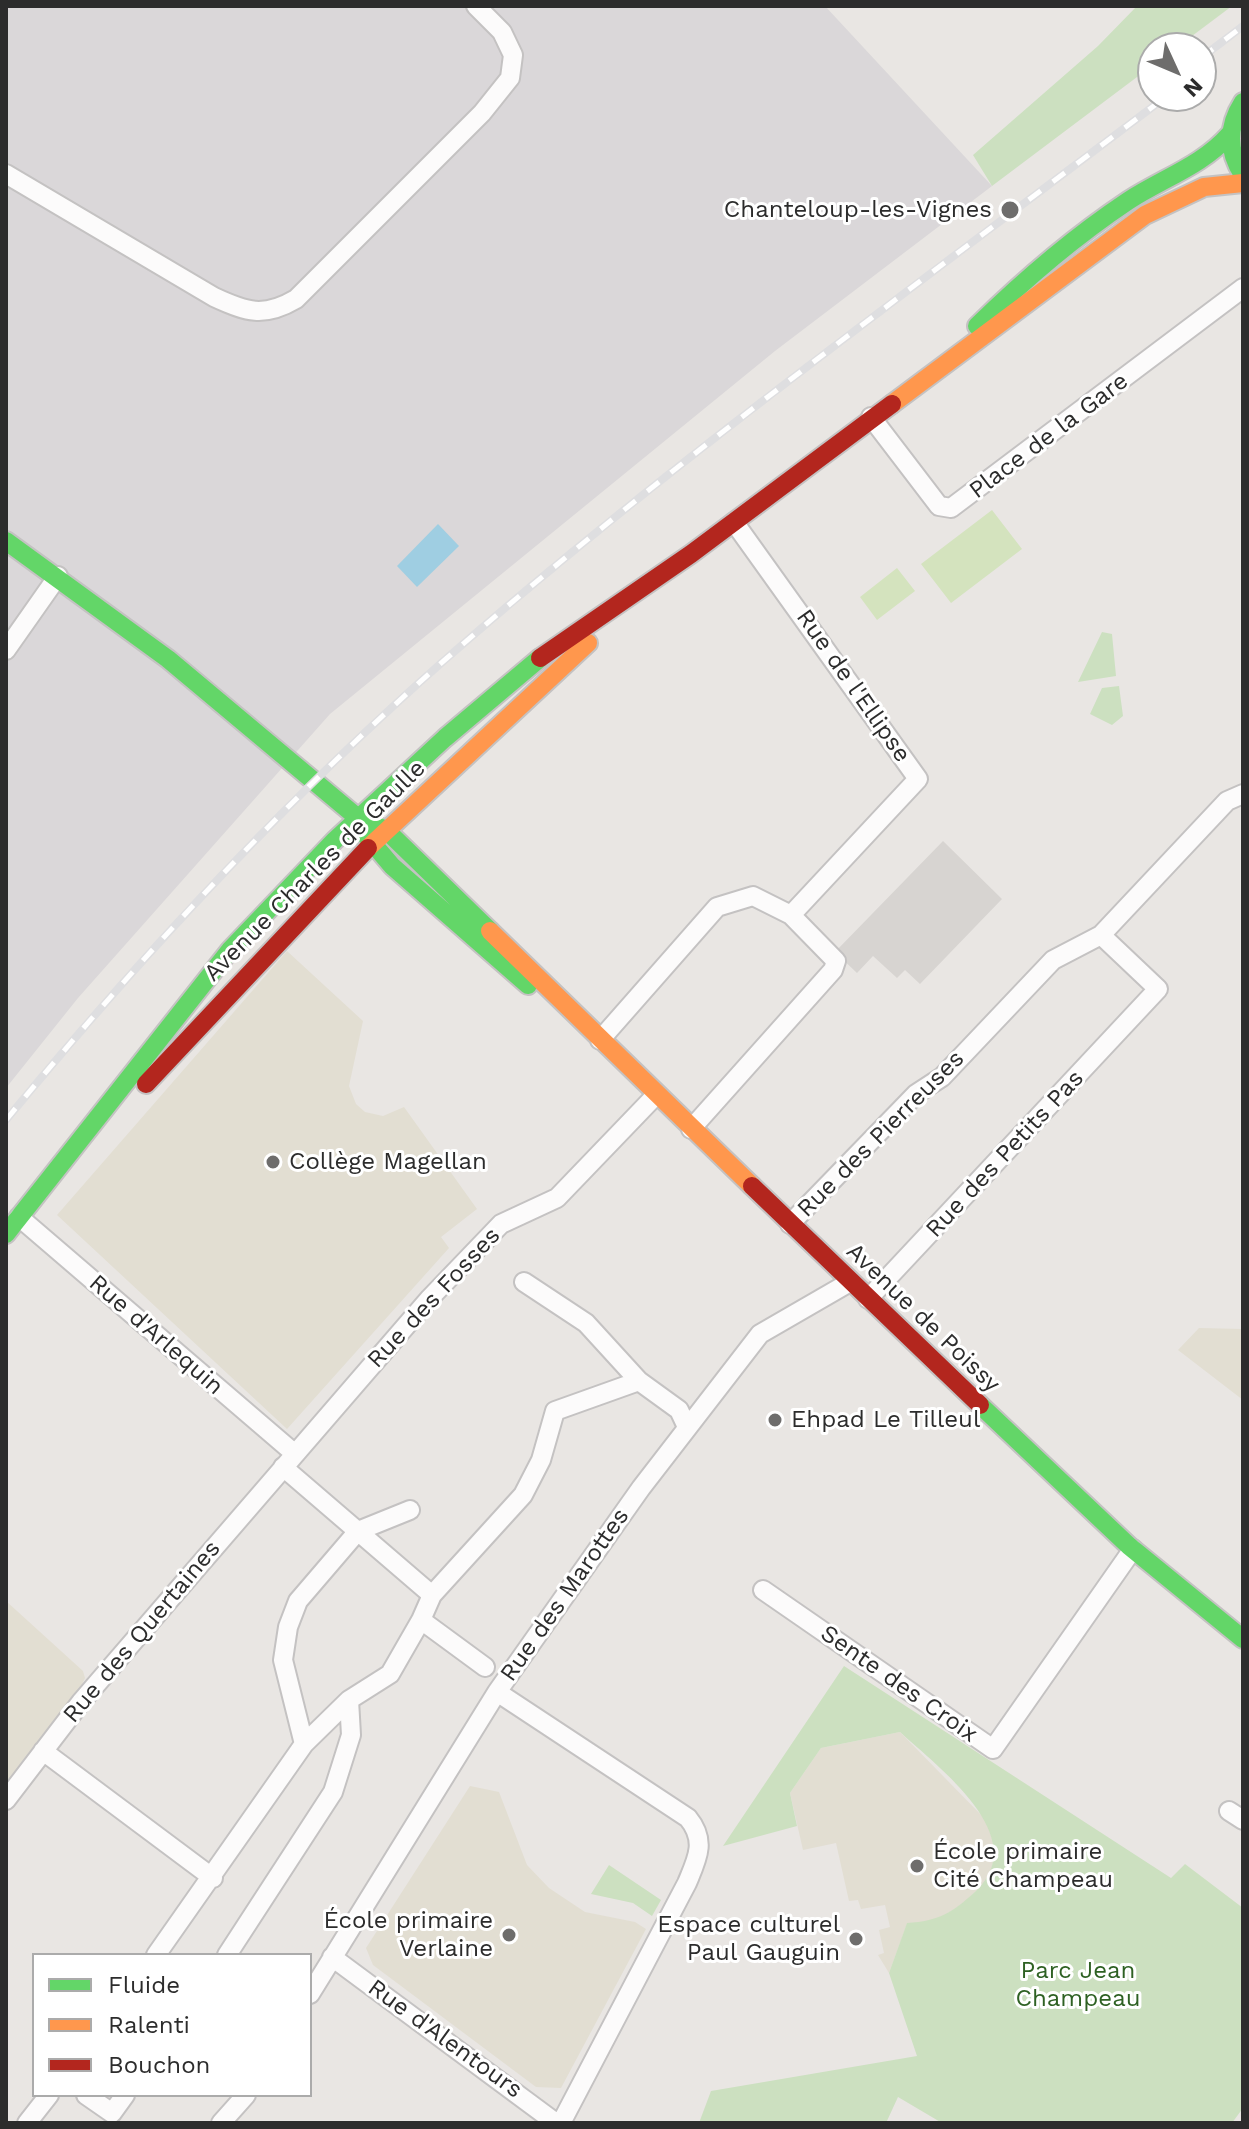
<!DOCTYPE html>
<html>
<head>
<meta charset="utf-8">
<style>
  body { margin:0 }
  #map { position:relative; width:1249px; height:2129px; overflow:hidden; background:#e9e6e3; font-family:"Work Sans",sans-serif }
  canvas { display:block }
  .frame { position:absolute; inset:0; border:8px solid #2c2c2c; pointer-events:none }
  .legend { position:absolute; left:32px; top:1953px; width:280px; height:144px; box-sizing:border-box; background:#fff; border:2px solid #ababab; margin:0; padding:10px 14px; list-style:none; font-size:24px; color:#2c2c2c }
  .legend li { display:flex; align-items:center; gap:16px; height:40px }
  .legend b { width:40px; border:2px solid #ababab }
  .north { position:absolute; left:1137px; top:32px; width:80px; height:80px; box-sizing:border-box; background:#fff; border:2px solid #ababab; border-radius:50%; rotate:134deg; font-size:22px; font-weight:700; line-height:32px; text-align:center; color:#2c2c2c }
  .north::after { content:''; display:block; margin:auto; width:28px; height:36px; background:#6e6d6c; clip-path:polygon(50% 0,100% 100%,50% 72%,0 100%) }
</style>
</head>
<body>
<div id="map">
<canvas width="1249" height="2129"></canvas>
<div class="frame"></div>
<ul class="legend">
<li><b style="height:10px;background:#63d668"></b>Fluide</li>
<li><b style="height:10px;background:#ff974d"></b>Ralenti</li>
<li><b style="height:10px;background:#b3261e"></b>Bouchon</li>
</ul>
<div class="north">N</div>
</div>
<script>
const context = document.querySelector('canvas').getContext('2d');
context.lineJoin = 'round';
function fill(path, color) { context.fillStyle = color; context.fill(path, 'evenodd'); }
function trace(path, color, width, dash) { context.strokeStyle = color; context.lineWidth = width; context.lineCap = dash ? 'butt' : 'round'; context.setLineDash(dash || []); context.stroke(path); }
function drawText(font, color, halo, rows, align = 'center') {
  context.font = font + ' "Work Sans",sans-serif'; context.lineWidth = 6; context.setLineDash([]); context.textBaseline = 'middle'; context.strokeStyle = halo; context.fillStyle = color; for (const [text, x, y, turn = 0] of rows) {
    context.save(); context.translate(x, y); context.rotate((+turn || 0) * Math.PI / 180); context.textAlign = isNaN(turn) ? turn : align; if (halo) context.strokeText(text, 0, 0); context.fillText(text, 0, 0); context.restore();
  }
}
const industrial = new Path2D(`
  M6,6h819l167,180 -217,165 -445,363 -252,284 -72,90z`);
const education = new Path2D(`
  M287,951l76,70 -14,65 7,18 9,8 18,4 21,-9 73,102 -36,28 8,11 -162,181 -230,-214z
  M1199,1328l44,1v71l-65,-50z
  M6,1601l77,70 2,7 -5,11 -74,96z
  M900,1732l89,91 7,29 -8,28 -23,22 -30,20 -28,2 -18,49 -11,-18 6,-2 -5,-23 11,-3 -5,-22 -24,4 -3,-9 -9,1 -13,-58 -33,7 -13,-57 31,-45z
  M470,1786l29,6 28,73 22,23 36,24 50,10 11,7 -85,159 -25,-1 -163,-122 -7,-17z`);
const green = new Path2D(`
  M1137,6h95l-56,42h-23v17l-161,121 -19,-31 125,-109z
  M1102,632l10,2 4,42 -38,6z
  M1119,686l4,30 -11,9 -22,-11 12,-26z
  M844,1666l327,212 14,-14 58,44v200l-11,15h-290l-44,-26 -12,26h-187l12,-32 206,-35 -28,-83 18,-50c32,-2 45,-10 69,-32 57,-54 -37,-123 -76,-159l-79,16 -31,45 7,33 -74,20z
  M609,1865l52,35 -9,16 -19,-13 -42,-9z`);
const pitch = new Path2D(`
  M992,510l30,39 -71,54 -30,-39z
  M897,568l18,23 -38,29 -17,-23z`);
const plaza = new Path2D(`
  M943,841l59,58 -82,85 -15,-14 -8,8 -24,-22 -16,17 -22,-21z`);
const water = new Path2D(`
  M438,524l21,22 -42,41 -20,-21z`);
const street = new Path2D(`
  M6,174l208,123c32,15 50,21 82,2l186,-186 28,-35 3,-23 -11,-23 -26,-26
  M871,417l68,89 12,2 292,-220
  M734,522l184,257 -127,136
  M6,650l52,-74
  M600,1040l117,-133 36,-11 38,19 45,46 -3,9 -142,159
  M19,1217l275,236
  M790,1224l126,-130 26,-17 111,-117 48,-25 126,-134 16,-7
  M524,1282l62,41 53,58 40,29 8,17
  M868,1299l290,-310 -57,-54
  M283,1467l149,128 -11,25 64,47
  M763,1590l230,159 140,-200
  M432,1595l91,-100 18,-35 14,-49 84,-30
  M497,1692l191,126c19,23 9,41 -1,65l-126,240
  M304,1744l45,-44 41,-26 31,-54
  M43,1751l170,127
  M6,1800l75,-98 349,-404 71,-74 56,-26 99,-103
  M1229,1811l14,9
  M156,1955l148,-211 -21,-84 5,-33 10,-26 60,-70 52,-21
  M227,1955l106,-163 18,-57 -2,-35
  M332,1957l224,166
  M310,1994l187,-302 144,-204 119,-154 90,-52
  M86,2095l26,18 13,-18
  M27,2123l22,-28
  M221,2123l25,-28`);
const fast = new Path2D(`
  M1243,102c-16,25 -16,48 0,73
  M977,326c47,-46 97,-89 151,-125 35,-23 74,-35 102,-67
  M6,541l162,118 190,159 28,12 104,101
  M364,833l28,33 136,119
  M6,1234l224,-284 105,-110 110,-102 95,-80
  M980,1405l149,141 114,93`);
const slow = new Path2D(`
  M892,404l253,-189 59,-28 39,-4
  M368,848l220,-205
  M490,931l262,255`);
const jam = new Path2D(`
  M540,658l151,-104 201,-150
  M146,1084l222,-236
  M752,1186l228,219`);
const rail = new Path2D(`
  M1201,58l42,-32
  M6,1120c135,-164 281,-322 441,-462 229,-200 478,-379 720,-562`);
const markers = [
  [1010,210,10,"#6e6d6c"],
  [273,1162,8,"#6e6d6c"],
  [775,1420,8,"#6e6d6c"],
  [917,1866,8,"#6e6d6c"],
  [509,1935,8,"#6e6d6c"],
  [856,1939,8,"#6e6d6c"]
];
const poiNames = [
  ["Chanteloup-les-Vignes",992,210],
  ["Collège Magellan",289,1162,"left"],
  ["Ehpad Le Tilleul",791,1420,"left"],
  ["École primaire",933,1852,"left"],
  ["Cité Champeau",933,1880,"left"],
  ["École primaire",493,1921],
  ["Verlaine",493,1949],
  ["Espace culturel",840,1925],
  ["Paul Gauguin",840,1953]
];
const streetNames = [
  ["Place de la Gare",1049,436,-37],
  ["Rue de l'Ellipse",853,686,55],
  ["Avenue Charles de Gaulle",315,871,-45],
  ["Rue des Pierreuses",881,1134,-45],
  ["Rue des Petits Pas",1005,1154,-47],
  ["Rue des Fosses",434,1298,-47],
  ["Avenue de Poissy",923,1318,44],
  ["Rue d'Arlequin",156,1335,41],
  ["Rue des Marottes",565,1595,-55],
  ["Rue des Quertaines",142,1632,-50],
  ["Sente des Croix",899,1684,35],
  ["Rue d'Alentours",445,2039,36]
];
const parkNames = [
  ["Parc Jean",1078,1971],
  ["Champeau",1078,1999]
];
fill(industrial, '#dad7d9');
fill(education, '#e2ded2');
fill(green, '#cce0c0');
fill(pitch, '#d4e3be');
fill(plaza, '#d7d4d1');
fill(water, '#9fcee2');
trace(street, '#c4c2c2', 22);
trace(fast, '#c4c2c2', 22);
trace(slow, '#c4c2c2', 22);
trace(jam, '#c4c2c2', 22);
trace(street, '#fcfbfb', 18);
trace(fast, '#63d668', 18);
trace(slow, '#ff974d', 18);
trace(jam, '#b3261e', 18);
trace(rail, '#dedee0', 8);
trace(rail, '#fff', 5, [15]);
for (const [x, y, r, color] of markers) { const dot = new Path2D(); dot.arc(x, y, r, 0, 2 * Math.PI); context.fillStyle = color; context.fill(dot); trace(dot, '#fff', 3); }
drawText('24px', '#2c2c2c', '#fff', poiNames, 'right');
drawText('24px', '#2c2c2c', '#fff', streetNames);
drawText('24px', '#2e6123', '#fff', parkNames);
</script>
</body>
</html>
